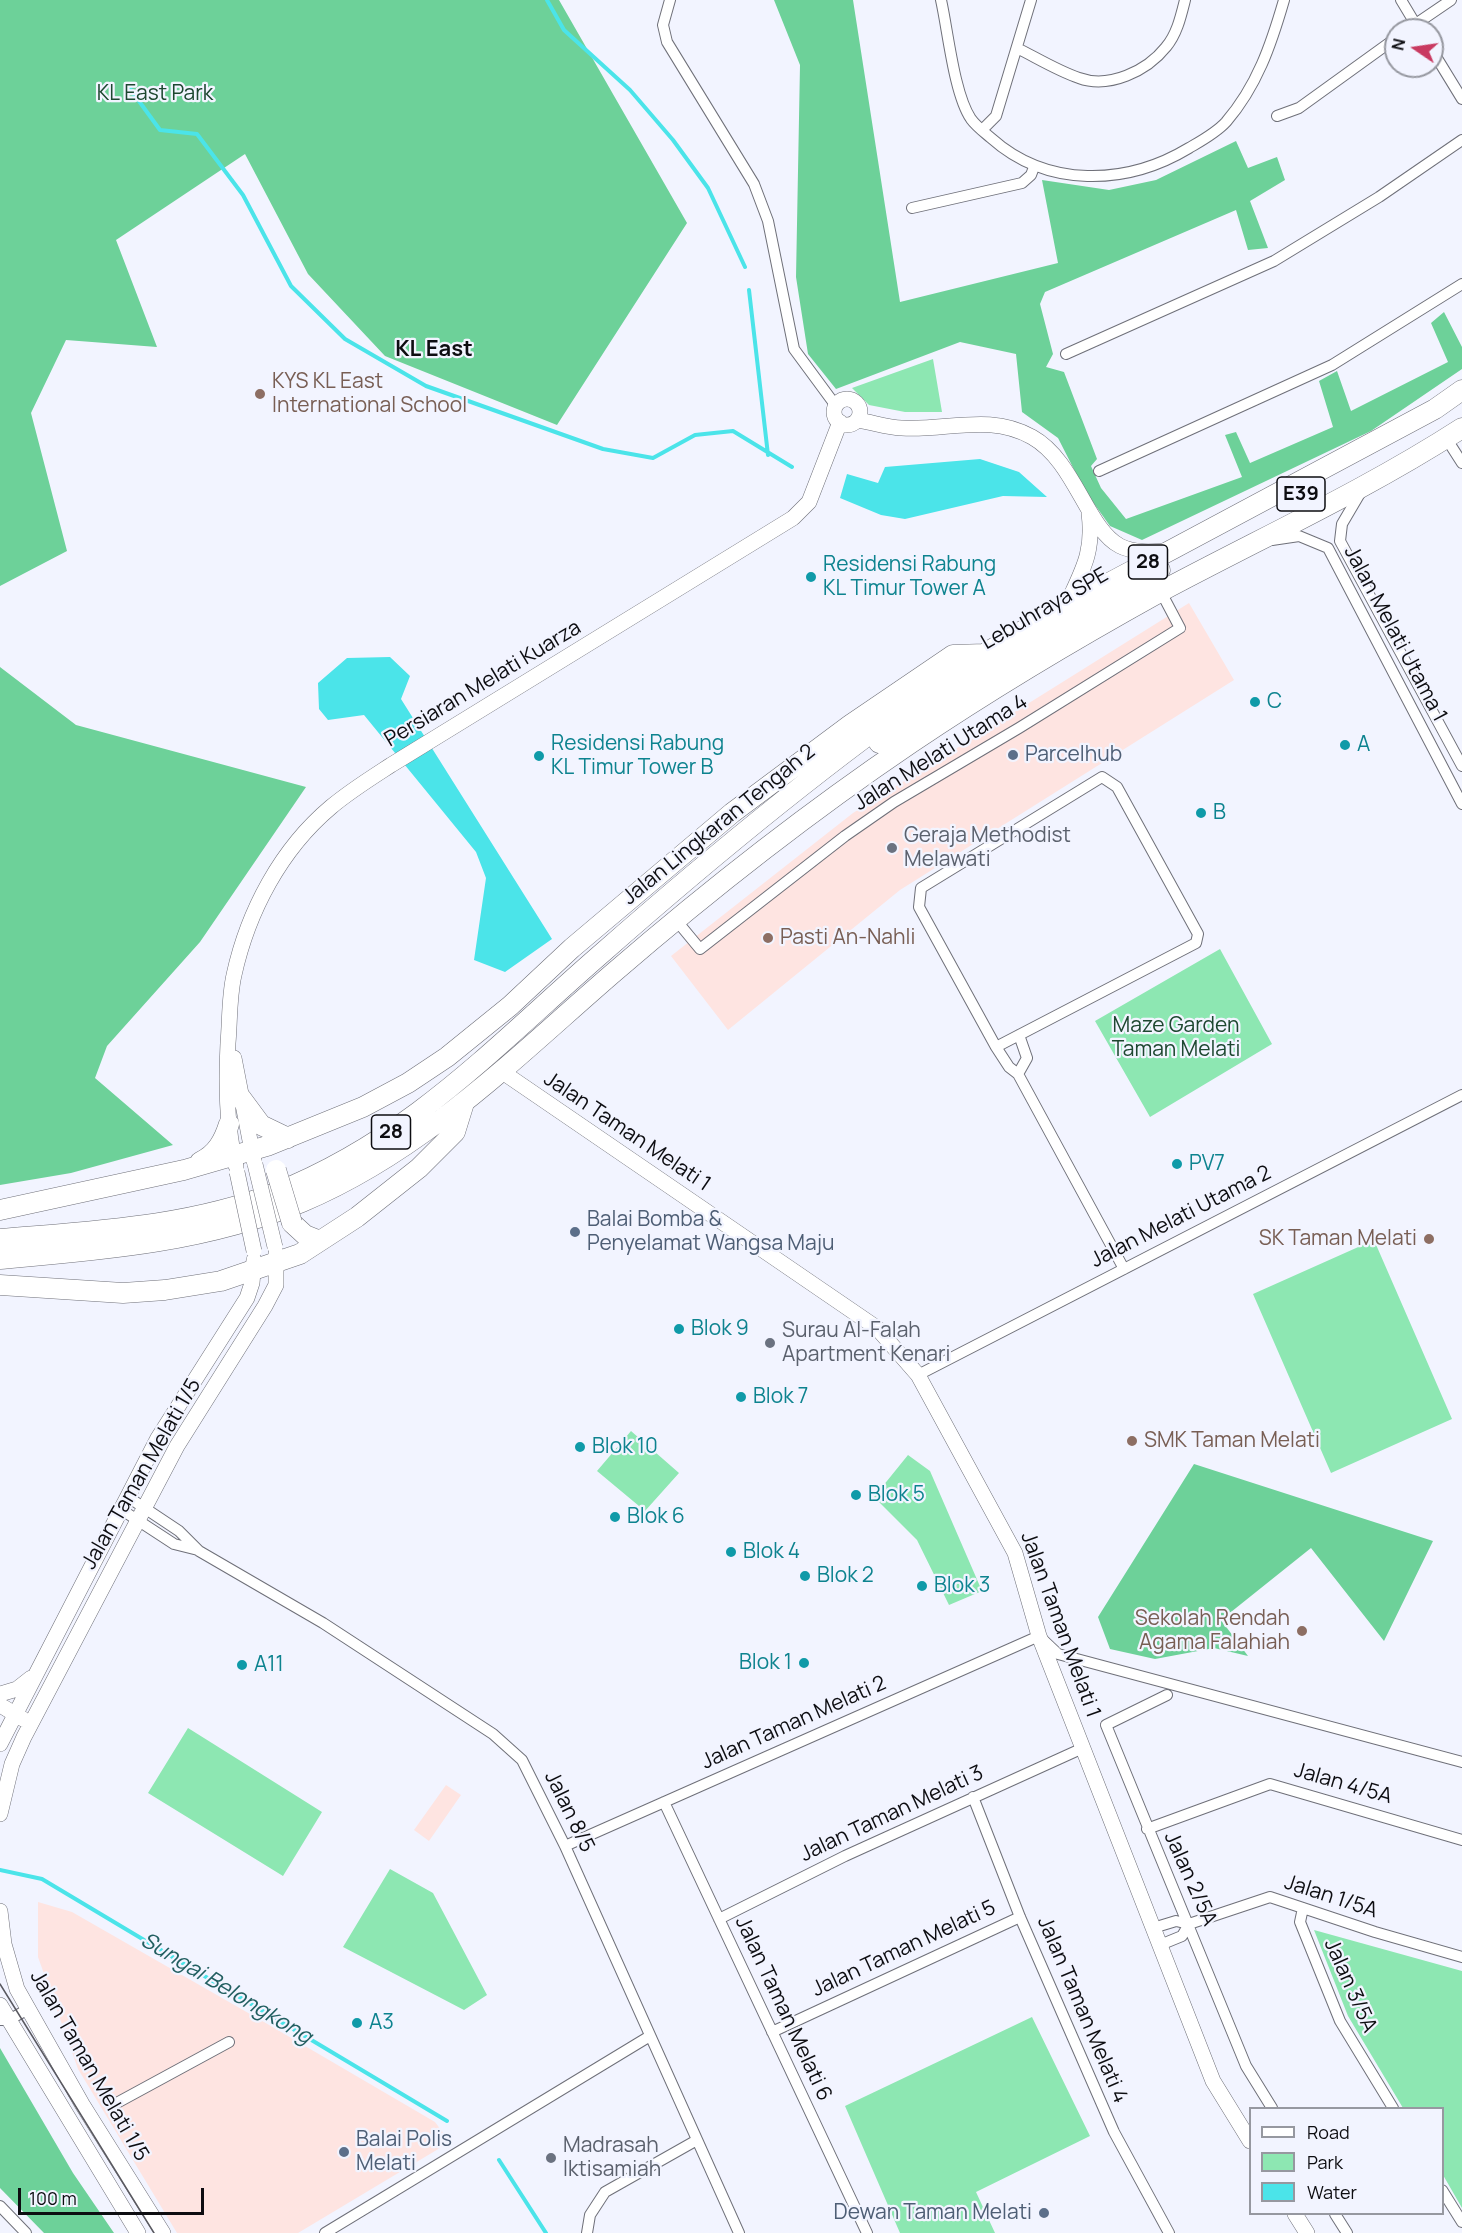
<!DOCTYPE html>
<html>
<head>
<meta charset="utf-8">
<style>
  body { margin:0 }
  #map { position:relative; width:1462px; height:2233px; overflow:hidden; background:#f2f4ff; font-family:Manrope,sans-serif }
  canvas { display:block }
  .legend { position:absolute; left:1249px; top:2107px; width:195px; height:108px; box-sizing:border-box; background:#f2f4ff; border:2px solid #9698a0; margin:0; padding:8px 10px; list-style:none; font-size:18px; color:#0d0d11 }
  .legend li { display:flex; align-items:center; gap:12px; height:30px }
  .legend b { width:30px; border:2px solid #9698a0 }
  .north { position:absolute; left:1384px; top:18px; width:60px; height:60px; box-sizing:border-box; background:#f2f4ff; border:2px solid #9698a0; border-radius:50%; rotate:283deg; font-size:16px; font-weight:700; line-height:24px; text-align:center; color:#0d0d11 }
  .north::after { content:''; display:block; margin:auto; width:21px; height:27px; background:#c93a61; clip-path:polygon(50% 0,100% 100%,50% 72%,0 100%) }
  .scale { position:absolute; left:18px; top:2188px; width:186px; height:27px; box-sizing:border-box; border:3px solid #0d0d11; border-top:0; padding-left:8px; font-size:18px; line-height:21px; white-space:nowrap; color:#0d0d11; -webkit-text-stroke:4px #f2f4ff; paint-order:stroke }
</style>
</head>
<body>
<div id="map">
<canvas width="1462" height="2233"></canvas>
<ul class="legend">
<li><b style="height:8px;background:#fff"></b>Road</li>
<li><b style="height:16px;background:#8de7b2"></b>Park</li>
<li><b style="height:16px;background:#4be4e9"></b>Water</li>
</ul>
<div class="north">N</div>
<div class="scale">100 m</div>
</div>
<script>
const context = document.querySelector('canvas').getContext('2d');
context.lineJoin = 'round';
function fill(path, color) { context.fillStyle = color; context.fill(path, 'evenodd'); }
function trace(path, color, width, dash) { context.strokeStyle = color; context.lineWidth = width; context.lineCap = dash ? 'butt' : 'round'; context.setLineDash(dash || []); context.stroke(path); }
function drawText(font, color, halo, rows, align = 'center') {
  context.font = font + ' Manrope,sans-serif'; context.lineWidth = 4.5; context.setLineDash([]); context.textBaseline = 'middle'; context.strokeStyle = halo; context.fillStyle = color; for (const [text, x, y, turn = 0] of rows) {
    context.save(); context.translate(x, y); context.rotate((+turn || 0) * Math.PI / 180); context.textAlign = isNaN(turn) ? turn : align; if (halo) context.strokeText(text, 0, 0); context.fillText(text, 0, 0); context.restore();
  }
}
const commercial = new Path2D(`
  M1189,603l45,77 -334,210 -172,140 -57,-74 182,-143z
  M446,1785l15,10 -32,46 -15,-11z
  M38,1902l34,10 192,110 171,100 15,20 -152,91h-121l-99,-164 -40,-112z`);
const green = new Path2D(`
  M933,359l9,53h-37l-36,-7 -17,-17z
  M1220,949l52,95 -122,73 -55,-96z
  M1374,1240l78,179 -121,54 -78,-179z
  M631,1431l48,42 -34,38 -48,-40z
  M908,1455l22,16 52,120 -33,14 -32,-65 -43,-43z
  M188,1728l134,84 -39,64 -135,-83z
  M390,1869l43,24 54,102 -23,15 -121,-63z
  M1314,1930l148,41v237l-19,-33 -1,-67h-39l-55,-92z
  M1032,2017l58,119 -114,56 19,41h-95l-55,-127z`);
const forest = new Path2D(`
  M0,0h559l128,223 -130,202 -172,-69 -77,-82 -63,-120 -129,86 41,107 -91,-7 -35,73 36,138 -67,35z
  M774,0h79l47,302 158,-39 -16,-83 67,10 47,-10 80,-39 12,27 29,-11 8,23 -35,21 18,47 -20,2 -12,-40 -191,82 -5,12 13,50 -7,13 18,5 33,87 -6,7 10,22 25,31 116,-42 -17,-42 11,-3 14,31 83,-36 -14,-46 18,-10 14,40 97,-49 -17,-39 13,-11 18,35v22l-91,62 -229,109 -32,-14 -25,-35 -27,-53 -36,-26 -6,-58 -56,-12 -124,47 -28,-35 -12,-77 4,-212z
  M0,667l76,58 230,62 -106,155 -93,104 -12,32 78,67 -102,28 -71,12z
  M1194,1464l239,77 -49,100 -73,-93 -90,72 27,36 -34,-8 -59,11 -45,-10 -12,-32z
  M0,2048l73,125 41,60h-70l-44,-45z`);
const water = new Path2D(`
  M980,459l39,13 28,25 -44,-1 -98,23 -24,-4 -41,-17 7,-24 31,9 7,-16z
  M390,657l20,19 -9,23 151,240 -47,33 -31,-12 12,-82 -10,-26 -112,-137 -36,5 -9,-11 -1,-26 29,-25z`);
const stream = new Path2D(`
  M547,0l17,30 66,60 43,50 35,48 37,79
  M128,86l32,44 37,4 46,61 48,91 54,53 81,47 177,63 50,9 42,-23 38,-4 59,36
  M749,290l19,165
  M0,1870l42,9 405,242
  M499,2160l47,73`);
const street = new Path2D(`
  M670,0l-7,25 4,17 87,142 14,37 26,128 42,57
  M941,0c7,31 13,94 30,119 5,7 13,13 20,19 56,50 135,48 198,10 12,-7 27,-15 37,-26 31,-36 45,-77 58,-122
  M1401,0l18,30
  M1407,30l44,-30
  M1017,48c20,10 41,23 62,30 30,11 68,-7 87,-31 11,-13 15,-31 19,-47
  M1432,50l30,49
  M1277,116l22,-8 97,-70
  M982,130l14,-14 35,-116
  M912,208l110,-25 9,-8 3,-8
  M1066,354l208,-93 105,-64 83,-57
  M1446,438l16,25
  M1099,471l233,-106 130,-81
  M1362,490l-20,34 -2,17 122,225
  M1272,540l27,-4 29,12 134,256
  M1102,777l15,10 81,147 -2,9 -200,104 -77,-140 2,-19z
  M676,920l24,29 145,-113 49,-34 125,-74 161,-100 -19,-36
  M996,1047l13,20 9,7 106,195
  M1018,1074l9,-16 -8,-23
  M918,1375l544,-280
  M128,1497l51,34 20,20 124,72 170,111 29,26 43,86 174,387
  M122,1510l52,34 24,6
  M1167,1695l-61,30 140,341 26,42
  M973,1797l47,120 94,215 55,101
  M664,1802l203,431
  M1147,1829l123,-45 192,56
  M565,1846l474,-210 19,18 404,108
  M1303,1908l-3,14 40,99 53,87
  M719,1919l126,-63 238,-108
  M1153,1928l23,-7 13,3 81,-27 105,35 87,25
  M1160,1945l22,-9 7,-12
  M0,2020h9l19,-11
  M772,2032l248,-115
  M113,2105l116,-63
  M1442,2190l20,32
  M0,2206l26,27
  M1335,2214l12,19
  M325,2233l325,-197
  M587,2233l3,-18 15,-23 92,-52`);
const secondary = new Path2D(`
  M834 412a13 13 0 1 1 26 0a13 13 0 1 1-26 0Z
  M857,420c15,2 31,8 45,8 45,3 88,-15 130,9 43,24 55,92 88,109 14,7 30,6 45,5
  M1067,604c16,-35 27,-52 22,-91
  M234,1058l20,103
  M501,1071l376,257 41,47 97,178 24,83 174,445 37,60
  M236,1166c-10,-39 -10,-83 -8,-123 2,-23 1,-46 6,-68 14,-64 47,-126 97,-168 19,-16 40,-29 60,-42l402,-247 16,-16 31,-80
  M0,1694l17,-5 14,-11
  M0,1705l23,14
  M0,1744l158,-306 89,-140 5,-15 2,-23
  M0,1814l12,-50 12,-27 153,-291 88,-140 11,-21v-32
  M0,1911l4,33 13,45 65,115 81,129
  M0,2005l138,228
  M1295,2214l12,19`);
const highway = new Path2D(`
  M879,743l89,-60 192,-113
  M241,1098l20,27 27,13
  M200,1162c17,-8 24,-22 29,-38
  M0,1210l184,-40 83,-24 96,-39 45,-24 39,-26 63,-51 62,-58 160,-135 118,-88 103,-70 32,-1
  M292,1223l13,12 15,6
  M0,1239c92,-8 188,-12 275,-46 136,-54 219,-146 326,-239 108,-95 220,-188 338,-270 74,-52 155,-93 234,-135 88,-47 175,-94 262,-140l27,-19
  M0,1259c103,-9 205,-17 302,-57 121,-51 213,-144 310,-228 95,-82 194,-160 299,-231 80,-54 164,-104 249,-151 101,-54 206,-102 302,-164
  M0,1285l123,8 42,-3 56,-9 79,-27 57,-37 62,-49 36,-36 9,-29`);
const tram = new Path2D(`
  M0,1984l154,249`);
const secondaryBridge = new Path2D(`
  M255,1164l20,83
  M237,1172l17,79`);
const highwayBridge = new Path2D(`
  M276,1170l16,53`);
const markers = [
  [260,394,6,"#8d6e63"],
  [811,577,6,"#0f9aa8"],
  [1255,702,6,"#0f9aa8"],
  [1345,745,6,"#0f9aa8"],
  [1013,755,6,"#5c6f8a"],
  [539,756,6,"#0f9aa8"],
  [1201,813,6,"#0f9aa8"],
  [892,848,6,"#6b7280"],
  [768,938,6,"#8d6e63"],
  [1177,1164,6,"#0f9aa8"],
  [575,1232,6,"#5c6f8a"],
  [1429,1239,6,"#8d6e63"],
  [679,1329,6,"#0f9aa8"],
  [770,1343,6,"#6b7280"],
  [741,1397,6,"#0f9aa8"],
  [1132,1441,6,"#8d6e63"],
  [580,1447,6,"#0f9aa8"],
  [856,1495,6,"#0f9aa8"],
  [615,1517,6,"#0f9aa8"],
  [731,1552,6,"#0f9aa8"],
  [805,1576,6,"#0f9aa8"],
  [922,1586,6,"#0f9aa8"],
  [1302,1631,6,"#8d6e63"],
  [804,1663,6,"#0f9aa8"],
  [242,1665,6,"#0f9aa8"],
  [357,2023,6,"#0f9aa8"],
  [344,2152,6,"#5c6f8a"],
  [551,2158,6,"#6b7280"],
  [1044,2213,6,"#5c6f8a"]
];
const shields = [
  [1301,494,48],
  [1148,562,39],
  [391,1132,39]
];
const shieldNames = [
  ["E39",1301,494],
  ["28",1148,562],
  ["28",391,1132]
];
const parkNames = [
  ["KL East Park",155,94],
  ["Maze Garden",1176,1026],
  ["Taman Melati",1176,1050]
];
const educationNames = [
  ["KYS KL East",272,382],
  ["International School",272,406],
  ["Pasti An-Nahli",780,938],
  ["SK Taman Melati",1417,1239,"right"],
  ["SMK Taman Melati",1144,1441],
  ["Sekolah Rendah",1290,1619,"right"],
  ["Agama Falahiah",1290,1643,"right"]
];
const cultureNames = [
  ["Residensi Rabung",823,565],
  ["KL Timur Tower A",823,589],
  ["C",1267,702],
  ["Residensi Rabung",551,744],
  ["KL Timur Tower B",551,768],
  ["A",1357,745],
  ["B",1213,813],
  ["PV7",1189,1164],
  ["Blok 9",691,1329],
  ["Blok 7",753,1397],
  ["Blok 10",592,1447],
  ["Blok 5",868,1495],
  ["Blok 6",627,1517],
  ["Blok 4",743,1552],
  ["Blok 2",817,1576],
  ["Blok 3",934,1586],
  ["Blok 1",792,1663,"right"],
  ["A11",254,1665],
  ["A3",369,2023]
];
const streetNames = [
  ["Lebuhraya SPE",1045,609,-30],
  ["Jalan Melati Utama 1",1395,634,62],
  ["Persiaran Melati Kuarza",483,684,-31],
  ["Jalan Melati Utama 4",941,753,-32],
  ["Jalan Lingkaran Tengah 2",719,825,-39],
  ["Jalan Taman Melati 1",627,1132,34],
  ["Jalan Melati Utama 2",1181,1217,-27],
  ["Jalan Taman Melati 1/5",142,1474,-60],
  ["Jalan Taman Melati 1",1060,1625,70],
  ["Jalan Taman Melati 2",794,1723,-24],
  ["Jalan 4/5A",1343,1784,16],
  ["Jalan 8/5",569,1812,64],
  ["Jalan Taman Melati 3",892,1814,-25],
  ["Jalan 2/5A",1190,1879,66],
  ["Jalan 1/5A",1331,1897,18],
  ["Jalan Taman Melati 5",904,1949,-25],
  ["Jalan 3/5A",1350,1986,66],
  ["Jalan Taman Melati 6",783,2009,65],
  ["Jalan Taman Melati 4",1082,2010,67],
  ["Jalan Taman Melati 1/5",89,2066,60]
];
const serviceNames = [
  ["Parcelhub",1025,755],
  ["Balai Bomba &",587,1220],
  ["Penyelamat Wangsa Maju",587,1244],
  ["Balai Polis",356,2140],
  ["Melati",356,2164],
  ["Dewan Taman Melati",1032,2213,"right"]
];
const worshipNames = [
  ["Geraja Methodist",904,836],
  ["Melawati",904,860],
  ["Surau Al-Falah",782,1331],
  ["Apartment Kenari",782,1355],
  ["Madrasah",563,2146],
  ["Iktisamiah",563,2170]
];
const neighbourhoodNames = [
  ["KL East",434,350]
];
const waterNames = [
  ["Sungai Belongkong",226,1989,31]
];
fill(commercial, '#fee4e1');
fill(green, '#8de7b2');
fill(forest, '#6dd199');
fill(water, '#4be4e9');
trace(stream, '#4be4e9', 4);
trace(street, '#6f7079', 12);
trace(secondary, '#6f7079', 16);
trace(highway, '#6f7079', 21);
trace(street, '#fff', 10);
trace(secondary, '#fff', 15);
trace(highway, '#fff', 20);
trace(tram, '#595960', 1.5);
trace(secondaryBridge, '#6f7079', 16, []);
trace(highwayBridge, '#6f7079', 21, []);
trace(secondaryBridge, '#fff', 15);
trace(highwayBridge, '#fff', 20);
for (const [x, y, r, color] of markers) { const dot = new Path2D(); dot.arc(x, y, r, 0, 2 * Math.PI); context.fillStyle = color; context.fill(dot); trace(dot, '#f2f4ff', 2); }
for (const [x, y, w] of shields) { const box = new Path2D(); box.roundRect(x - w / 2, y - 17, w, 34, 4.5); context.fillStyle = '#f2f4ff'; context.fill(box); trace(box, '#0d0d11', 1.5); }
drawText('bold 20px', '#0d0d11', null, shieldNames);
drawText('21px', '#1d4730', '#f2f4ff', parkNames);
drawText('21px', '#785e54', '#f2f4ff', educationNames, 'left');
drawText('21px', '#0d838f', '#f2f4ff', cultureNames, 'left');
drawText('21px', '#0d0d11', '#f2f4ff', streetNames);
drawText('21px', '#4e5e75', '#f2f4ff', serviceNames, 'left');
drawText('21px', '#5b616d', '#f2f4ff', worshipNames, 'left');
drawText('bold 22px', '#0d0d11', '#f2f4ff', neighbourhoodNames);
drawText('italic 22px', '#225f61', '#f2f4ff', waterNames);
</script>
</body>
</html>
